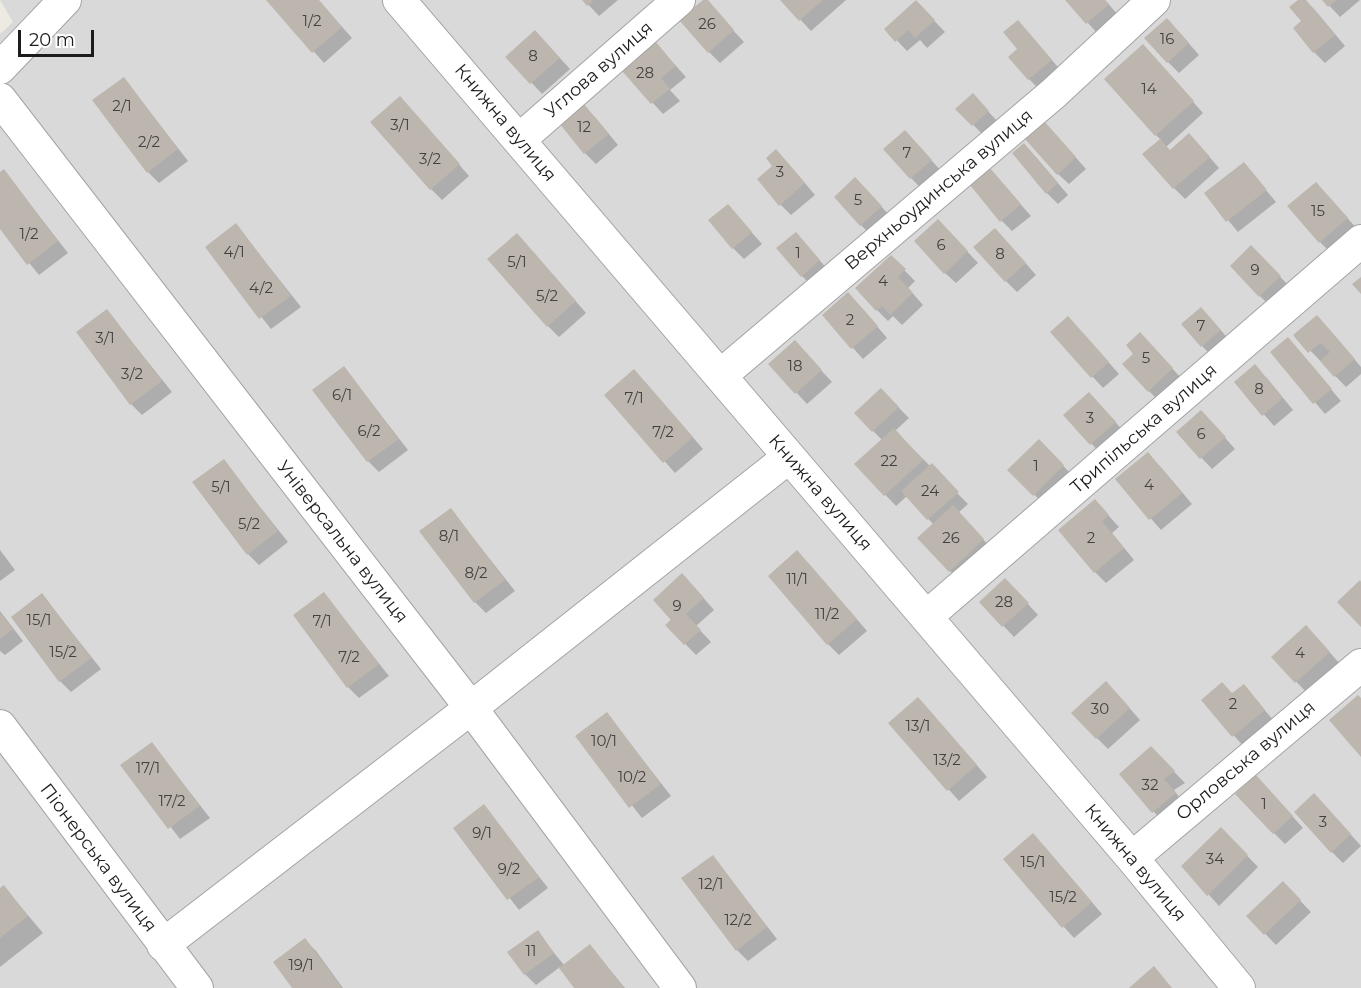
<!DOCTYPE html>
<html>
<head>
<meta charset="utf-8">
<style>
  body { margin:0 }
  #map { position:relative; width:1361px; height:988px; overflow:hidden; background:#edeae2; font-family:Montserrat,sans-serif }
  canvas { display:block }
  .scale { position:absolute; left:18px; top:30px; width:76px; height:27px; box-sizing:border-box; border:3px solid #1c1c1c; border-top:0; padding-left:8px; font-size:18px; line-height:21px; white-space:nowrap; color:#1c1c1c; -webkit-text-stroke:4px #fff; paint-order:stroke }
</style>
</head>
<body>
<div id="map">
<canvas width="1361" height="988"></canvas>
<div class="scale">20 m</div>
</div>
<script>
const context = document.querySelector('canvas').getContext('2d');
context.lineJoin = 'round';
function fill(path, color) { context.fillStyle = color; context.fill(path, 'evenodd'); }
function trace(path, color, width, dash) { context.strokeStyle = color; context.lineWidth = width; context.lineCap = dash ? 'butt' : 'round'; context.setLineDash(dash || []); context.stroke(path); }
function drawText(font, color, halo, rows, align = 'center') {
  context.font = font + ' Montserrat,sans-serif'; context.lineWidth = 6; context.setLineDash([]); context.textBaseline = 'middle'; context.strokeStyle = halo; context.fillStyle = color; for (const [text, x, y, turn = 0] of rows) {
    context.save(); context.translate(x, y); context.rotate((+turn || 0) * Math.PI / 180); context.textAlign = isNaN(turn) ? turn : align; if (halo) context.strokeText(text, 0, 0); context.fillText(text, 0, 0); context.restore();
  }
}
const residential = new Path2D(`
  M1361,0v988h-1361v-954l13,-12 -13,-22z`);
const shadow = new Path2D(`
  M268,0h50l34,38 -28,25z
  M584,0h34l-19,16z
  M705,0l39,42 -24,21 -11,-11z
  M782,0h64l-35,31z
  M1067,0h38l14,16 -21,18z
  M1300,0h5l9,9 31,37 -20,17 -11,-11 -11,-31z
  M1324,0h36l-20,17z
  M927,13l18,19 -18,16 -7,-8 -13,11 -21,-22z
  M1178,31l21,24 -20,18 -11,-11z
  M1029,33l33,39 -22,18 -11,-11 -10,-30z
  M546,43l24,26 -28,25 -34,-37z
  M656,44l30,33 -16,13 10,11 -17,13 -39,-43z
  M1153,57l50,56 -37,34 4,4 30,-5 19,22 -34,31 -11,-11 -13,-48 -5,-5z
  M124,79l64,82 -29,22 -11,-11z
  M983,106l16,17 -15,13 -26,-27z
  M411,109l58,67 -27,24 -11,-11z
  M594,116l24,29 -22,19 -11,-11z
  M1056,135l30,34 -17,15 -11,-10z
  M916,143l26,29 -20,17 -11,-11z
  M1035,156l33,39 -10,9 -11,-11z
  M787,162l28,33 -24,20 -11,-11z
  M1244,164l32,38 -38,30 -32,-38z
  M990,170l41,46 -19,15 -11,-11z
  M4,171l64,82 -29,22 -39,-48v-54z
  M866,190l26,28 -20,18 -11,-11z
  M1327,195l31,35 -27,23 -11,-11z
  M738,217l24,27 -18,15 -11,-11z
  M236,225l65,82 -30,22 -64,-81z
  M949,232l29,31 -22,20 -11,-10z
  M796,234l34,38 -17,15 -11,-11z
  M1006,241l30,34 -19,17 -11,-11z
  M528,246l58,67 -27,24 -11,-11z
  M1251,247l40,41 -20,19 -11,-11z
  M891,257l24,24 -7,7 15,17 -21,20 -9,-9 -5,5 -11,-11z
  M859,305l28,33 -24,21 -39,-43z
  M107,311l65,81 -30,23 -11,-11z
  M1212,320l19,22 -18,15 -11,-11z
  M1328,328l33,39v7l-15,13 -51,-52z
  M1079,329l40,45 -16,14 -51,-56z
  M1288,339l53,62 -16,13 -53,-62z
  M1150,345l33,35 -23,22 -11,-11z
  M805,353l27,29 -25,22 -37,-40z
  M344,368l64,82 -29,22 -11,-11z
  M1266,377l27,33 -19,16 -38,-44z
  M645,382l58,67 -28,24 -69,-78z
  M881,390l28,28 -14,13 73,73 -10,9 36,38 -33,31 -11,-11 -16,-46 -27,-29 -11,10 -40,-42 26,-24 -26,-27z
  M1100,405l26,29 -24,21 -37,-40z
  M1212,423l23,26 -23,20 -34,-36z
  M1039,441l35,36 -29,28 -36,-35z
  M223,461l65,81 -29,23 -11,-11z
  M1159,465l33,39 -31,26 -44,-50z
  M1095,501l24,26 -7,6 22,27 -28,23 -11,-11z
  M451,510l64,81 -29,22 -11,-11z
  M0,550l15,20 -15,11z
  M808,563l59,68 -28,24 -11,-11z
  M693,586l21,24 -18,16 15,16 -15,13 -29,-30z
  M1016,591l22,24 -24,22 -33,-35z
  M324,594l65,82 -30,22 -11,-11z
  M42,595l59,74 -30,23 -11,-11z
  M0,611l23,30 -18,14 -5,-4z
  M1317,638l23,26 -33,29 -34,-36z
  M1244,686l31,36 -31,25 -41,-47 30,-6z
  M1117,694l23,26 -32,29 -11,-11z
  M929,710l58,67 -28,24 -69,-78z
  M607,714l64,82 -29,22 -65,-82z
  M152,744l58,74 -30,21 -57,-74z
  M1151,748l34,35 -11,7 11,15 -21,18 -43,-48z
  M1267,788l36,40 -18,16 -11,-11z
  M484,806l64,82 -29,22 -64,-82z
  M1325,806l36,40 -18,17 -11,-11z
  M1221,829l37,38 -39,39 -36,-40z
  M1044,846l58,68 -28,24 -10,-11z
  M713,857l64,82 -29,22 -11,-11z
  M1283,883l28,29 -35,33 -28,-29z
  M4,887l39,46 -43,34v-77z
  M537,932l27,33 26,-19 35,42h-49l-16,-21 -24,18 -11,-11z
  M305,940l11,11 27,37h-49z`);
const building = new Path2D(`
  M266,0h53l23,27 -30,26z
  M582,0h12l-7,6z
  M703,0h5l26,30 -26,23 -29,-33z
  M780,0h43l-24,21z
  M916,0l19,20 -20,18 -7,-8 -13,12 -11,-13z
  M1065,0h40l4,4 -23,20z
  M1298,0h8l29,35 -22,18 -20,-25 8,-7 -12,-14z
  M1322,0h15l-9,7z
  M1167,18l22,25 -22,20 -23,-25z
  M1018,20l34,40 -24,20 -20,-23 9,-8 -14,-17z
  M535,30l25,28 -30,26 -25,-27z
  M656,42l20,24 -15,12 9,11 -19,15 -29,-33z
  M1143,44l51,57 -39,35 -51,-57z
  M124,77l54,72 -31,24 -55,-73z
  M973,93l16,18 -17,15 -17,-17z
  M400,96l60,68 -30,26 -60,-68z
  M583,103l26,31 -25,20 -25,-31z
  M1045,122l31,35 -19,18 -32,-36z
  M905,130l27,30 -22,19 -27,-30z
  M1189,133l21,24 -37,32 -31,-35 18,-15 10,11z
  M1024,143l34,40 -12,11 -34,-41z
  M776,149l29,34 -26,23 -22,-27 15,-13 -6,-8z
  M1244,162l23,28 -41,32 -22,-29z
  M990,168l31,36 -21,18 -30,-37z
  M4,169l54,72 -31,24 -27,-36v-57z
  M855,177l27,29 -22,20 -26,-29z
  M1316,182l32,36 -29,25 -32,-37z
  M728,204l24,28 -20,17 -24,-29z
  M938,219l30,32 -24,23 -30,-33z
  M236,223l55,73 -32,23 -54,-72z
  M995,228l31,35 -21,19 -32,-35z
  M796,232l24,28 -19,17 -25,-29z
  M517,233l59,68 -29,26 -60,-68z
  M1251,245l30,31 -22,21 -29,-31z
  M891,255l15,14 -8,8 15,16 -23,22 -8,-9 -6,5 -21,-23z
  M1361,277v17l-9,-10z
  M848,292l30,34 -27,23 -29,-34z
  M1201,307l20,23 -20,17 -20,-23z
  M107,309l55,72 -32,24 -54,-73z
  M1317,315l38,44 -21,18 -14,-16 10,-9 -9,-9 -13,10 -15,-18z
  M1068,316l41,46 -18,16 -41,-46z
  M1140,332l33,36 -25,24 -26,-28 11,-10 -7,-9z
  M1288,337l44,52 -19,15 -43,-52z
  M795,340l27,30 -27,24 -27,-30z
  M1255,364l28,34 -21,18 -28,-34z
  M344,366l55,73 -32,23 -55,-72z
  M634,369l59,68 -30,26 -59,-68z
  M881,388l18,19 -27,25 -18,-19z
  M1089,392l27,30 -26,23 -27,-30z
  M1201,410l25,27 -26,22 -24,-27z
  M894,428l29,32 -39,36 -30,-32z
  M1039,439l25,26 -31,31 -26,-26z
  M1148,452l34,41 -33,27 -34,-41z
  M224,459l54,72 -31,24 -55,-73z
  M932,463l27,29 -32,28 -26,-29z
  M1095,499l14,16 -7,6 22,27 -30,25 -36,-43z
  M953,505l31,34 -35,33 -32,-34z
  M451,508l54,72 -31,23 -55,-72z
  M797,550l60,69 -30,26 -59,-69z
  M682,573l22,25 -18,16 15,16 -17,15 -19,-20 6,-5 -18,-20z
  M1005,578l24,25 -27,24 -23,-25z
  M1360,580l1,2v45l-24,-25z
  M324,592l55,72 -32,24 -54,-73z
  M42,593l49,65 -32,24 -48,-65z
  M0,612l13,17 -13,10z
  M1306,625l24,27 -35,31 -24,-26z
  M1106,681l24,27 -34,31 -25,-26z
  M1222,682l10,11 12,-9 21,26 -33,27 -31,-37z
  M1358,695l3,3v59l-32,-37z
  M918,697l59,68 -30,26 -59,-68z
  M607,712l54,72 -32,24 -54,-72z
  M152,742l48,64 -32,23 -48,-64z
  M1151,746l24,25 -11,8 12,14 -24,20 -33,-39z
  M1256,775l37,41 -20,18 -38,-40z
  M1314,793l37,41 -20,19 -37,-41z
  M484,804l55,73 -32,23 -54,-72z
  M1221,827l27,28 -41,41 -26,-30z
  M1033,833l59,69 -30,26 -59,-69z
  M713,855l54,72 -31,24 -55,-73z
  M1283,881l18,19 -37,35 -18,-19z
  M4,885l24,31 -28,22v-50z
  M538,930l16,23 -30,22 -17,-23z
  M305,938l24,32 13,18h-50l-19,-26z
  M590,944l28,36 6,8h-50l-15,-20z
  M1154,966l18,22h-43z`);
const minor = new Path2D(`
  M399,0l733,858 107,130
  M0,68l65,-68
  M0,99l471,609 209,280
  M519,140l160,-140
  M720,376l334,-283 100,-93
  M926,617l435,-376
  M0,726l197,262
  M1132,858l229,-193
  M163,945l308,-237 318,-251`);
const numberNames = [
  ["1/2",312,22],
  ["26",707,25],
  ["16",1167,40],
  ["8",533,57],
  ["28",645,74],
  ["14",1149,90],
  ["2/1",122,107],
  ["3/1",400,126],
  ["12",584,128],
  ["2/2",149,143],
  ["7",907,154],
  ["3/2",430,160],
  ["3",780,173],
  ["5",858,201],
  ["15",1318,212],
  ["1/2",29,235],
  ["6",941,246],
  ["4/1",234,253],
  ["1",798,254],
  ["8",1000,255],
  ["5/1",517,263],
  ["9",1255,271],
  ["4",883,282],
  ["4/2",261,289],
  ["5/2",547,297],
  ["2",850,321],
  ["7",1201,327],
  ["3/1",105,339],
  ["5",1146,359],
  ["18",795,367],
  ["3/2",132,375],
  ["8",1259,390],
  ["6/1",342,396],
  ["7/1",634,399],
  ["3",1090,419],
  ["6/2",369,432],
  ["7/2",663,433],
  ["6",1201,435],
  ["22",889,462],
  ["1",1036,467],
  ["4",1149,486],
  ["5/1",221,488],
  ["24",930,492],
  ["5/2",249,525],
  ["8/1",449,537],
  ["26",951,539],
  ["2",1091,539],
  ["8/2",476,574],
  ["11/1",797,580],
  ["28",1004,603],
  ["9",677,607],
  ["11/2",827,615],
  ["15/1",39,621],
  ["7/1",322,622],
  ["15/2",63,653],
  ["4",1300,654],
  ["7/2",349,658],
  ["2",1233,705],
  ["30",1100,710],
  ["13/1",918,727],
  ["10/1",604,742],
  ["13/2",947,761],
  ["17/1",148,769],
  ["10/2",632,778],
  ["32",1150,786],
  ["17/2",172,802],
  ["1",1264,805],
  ["3",1323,823],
  ["9/1",482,834],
  ["34",1215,860],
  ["15/1",1033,863],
  ["9/2",509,870],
  ["12/1",711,885],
  ["15/2",1063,898],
  ["12/2",738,921],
  ["11",531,952],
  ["19/1",301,966]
];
const streetNames = [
  ["Углова вулиця",599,70,-41],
  ["Книжна вулиця",505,123,50],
  ["Верхньоудинська вулиця",939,190,-40],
  ["Трипільська вулиця",1144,429,-41],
  ["Книжна вулиця",820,493,49],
  ["Універсальна вулиця",342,542,52],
  ["Орловська вулиця",1246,761,-40],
  ["Піонерська вулиця",98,858,53],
  ["Книжна вулиця",1135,863,50]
];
fill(residential, '#dad9d9');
fill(shadow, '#0003');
fill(building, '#bdb6ae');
trace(minor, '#a3a3a3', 34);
trace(minor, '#fff', 32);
drawText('15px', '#444240', null, numberNames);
drawText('18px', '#1c1c1c', '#fff', streetNames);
</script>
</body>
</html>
